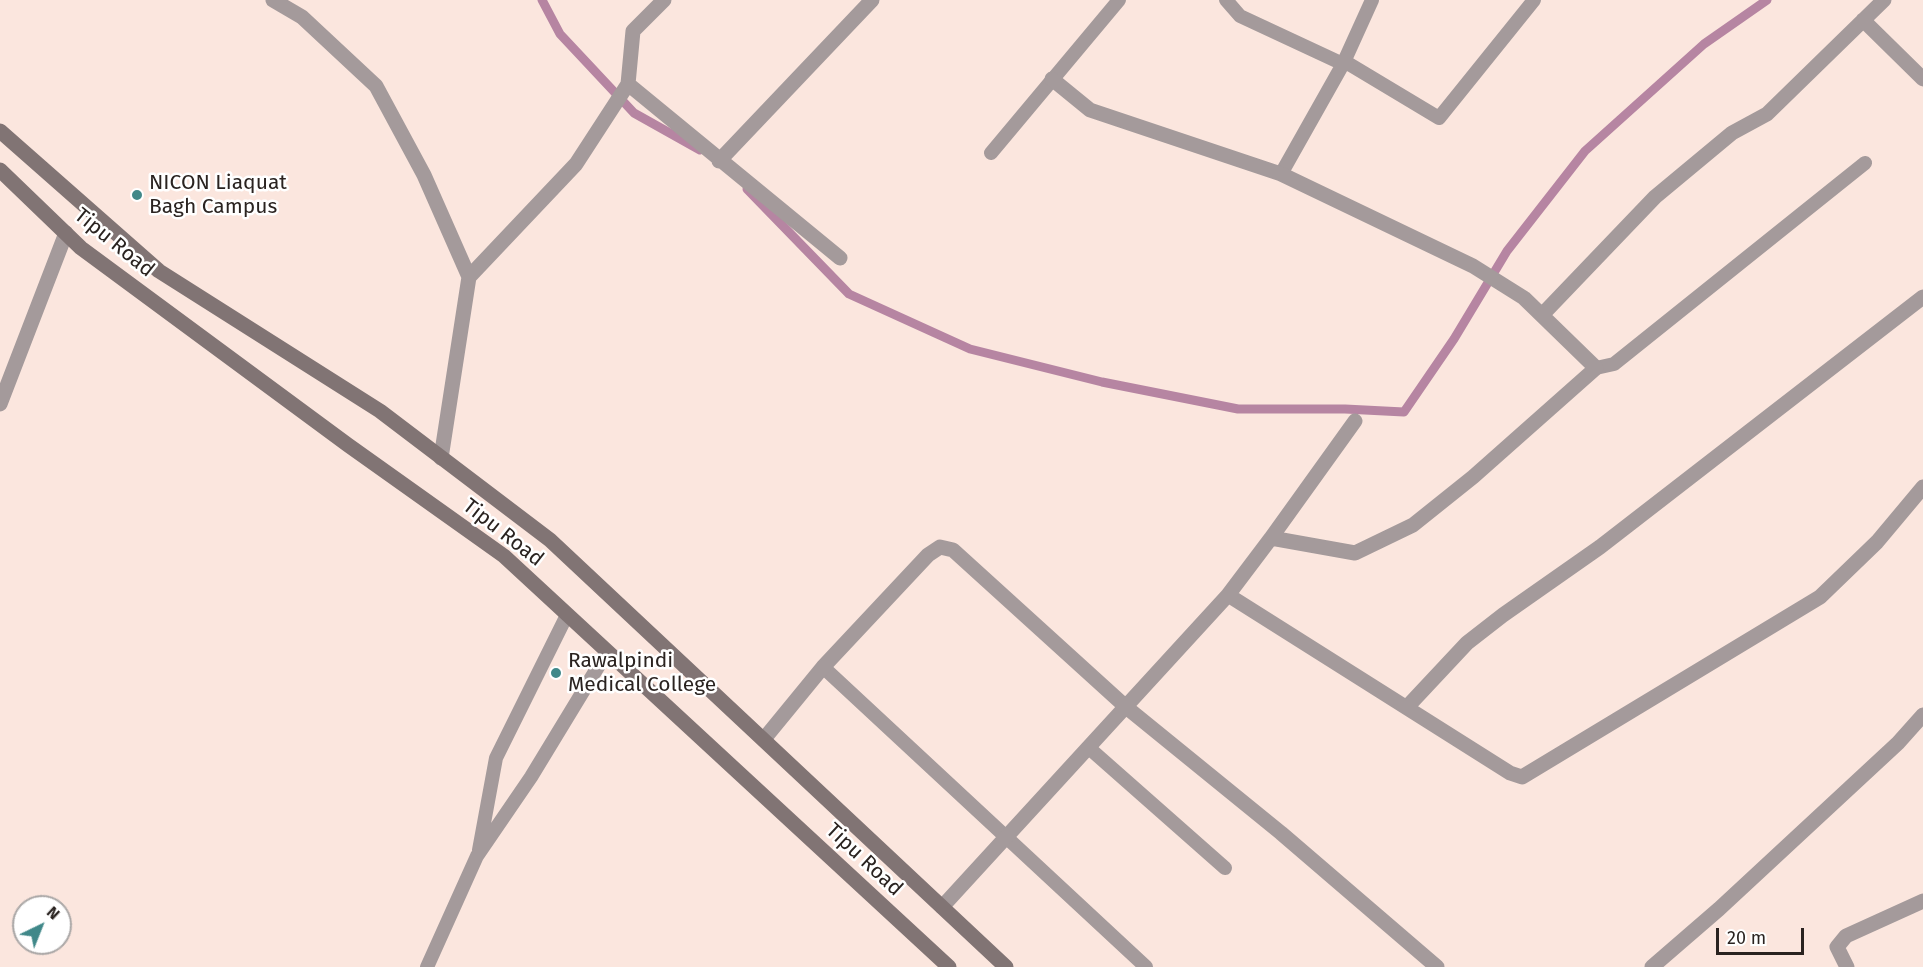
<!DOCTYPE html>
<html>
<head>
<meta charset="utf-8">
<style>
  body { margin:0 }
  #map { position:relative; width:1923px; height:967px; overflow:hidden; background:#fbe6de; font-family:"Fira Sans",sans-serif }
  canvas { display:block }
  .north { position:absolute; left:12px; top:895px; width:60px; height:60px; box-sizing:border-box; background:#fff; border:2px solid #aaa7a6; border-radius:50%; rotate:43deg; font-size:16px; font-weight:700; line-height:24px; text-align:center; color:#2a2320 }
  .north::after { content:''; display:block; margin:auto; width:21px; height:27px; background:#408889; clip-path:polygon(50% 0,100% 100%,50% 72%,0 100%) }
  .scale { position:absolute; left:1716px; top:928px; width:88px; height:27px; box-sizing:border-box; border:3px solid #2a2320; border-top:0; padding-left:8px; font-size:18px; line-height:21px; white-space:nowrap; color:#2a2320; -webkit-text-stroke:4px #fff; paint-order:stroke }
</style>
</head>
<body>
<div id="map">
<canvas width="1923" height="967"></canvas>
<div class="north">N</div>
<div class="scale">20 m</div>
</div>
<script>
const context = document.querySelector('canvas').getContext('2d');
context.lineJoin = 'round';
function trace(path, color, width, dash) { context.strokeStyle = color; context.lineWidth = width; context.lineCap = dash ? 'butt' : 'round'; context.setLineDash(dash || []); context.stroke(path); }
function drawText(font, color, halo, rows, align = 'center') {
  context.font = font + ' "Fira Sans",sans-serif'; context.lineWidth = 5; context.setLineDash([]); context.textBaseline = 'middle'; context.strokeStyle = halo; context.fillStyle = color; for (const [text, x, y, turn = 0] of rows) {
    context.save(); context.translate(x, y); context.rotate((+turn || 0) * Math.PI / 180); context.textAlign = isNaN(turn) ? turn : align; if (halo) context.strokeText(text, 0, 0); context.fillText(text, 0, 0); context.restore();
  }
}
const stream = new Path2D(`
  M542,0l18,34 74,79 66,37
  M747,189l102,105 121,55 132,33 136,27h107l59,3 50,-73 53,-88 78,-100 119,-107 63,-44`);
const service = new Path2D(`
  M1226,0l14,16 103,48 29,-64
  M991,153l128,-153
  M1281,174l62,-110h6l90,54 95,-118
  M1596,368l18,-4 251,-201
  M823,667l323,300
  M1089,748l136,120
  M479,850l17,-92 71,-143
  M427,967l50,-111 54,-79 76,-125`);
const minor = new Path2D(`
  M273,0l29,17 74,69 48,89 45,102 -28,181
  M1863,20l60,59
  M628,84l212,174
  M719,161l153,-161
  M469,277l107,-113 52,-80 5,-53 31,-31
  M1542,315l113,-118 77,-64 35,-19 117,-114
  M1271,538l84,-117
  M1228,595l282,178 12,4 298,-180 57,-55 46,-55
  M1408,706l59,-63 36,-28 97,-68 323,-250
  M764,739l59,-72 105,-112 12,-8 13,3 173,157 155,126 156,134
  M942,907l286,-312 43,-57 84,15 58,-28 60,-48 123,-109 -72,-70 -51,-32 -192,-92 -191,-64 -38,-31
  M1652,967l67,-58 179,-166 25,-28
  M1847,967l-10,-20 9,-11 77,-35`);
const tertiary = new Path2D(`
  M0,404l66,-171`);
const secondary = new Path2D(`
  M0,131l159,140 221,140 170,129 456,427
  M0,170l81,78 267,197 156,111 445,411`);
const markers = [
  [137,195,6,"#408889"],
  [556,673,6,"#408889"]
];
const poiNames = [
  ["NICON Liaquat",149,183],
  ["Bagh Campus",149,207],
  ["Rawalpindi",568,661],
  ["Medical College",568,685]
];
const streetNames = [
  ["Tipu Road",114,243,39],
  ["Tipu Road",503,533,38],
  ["Tipu Road",864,860,43]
];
trace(stream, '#b685a2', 9);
trace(service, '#a49a9b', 14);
trace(minor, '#a49a9b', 15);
trace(tertiary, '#a49a9b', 15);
trace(secondary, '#817474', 15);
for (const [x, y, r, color] of markers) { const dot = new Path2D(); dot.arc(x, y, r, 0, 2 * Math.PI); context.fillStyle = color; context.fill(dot); trace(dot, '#fff', 2); }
drawText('21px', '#2a2320', '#fff', poiNames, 'left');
drawText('21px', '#2a2320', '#fff', streetNames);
</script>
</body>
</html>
